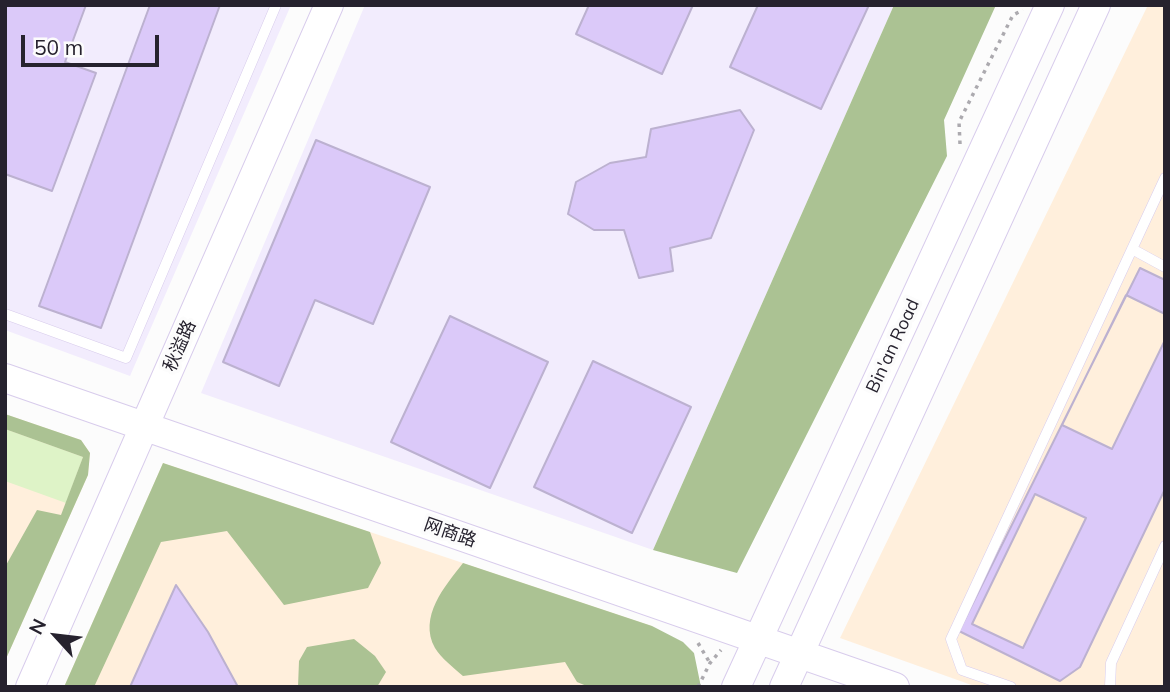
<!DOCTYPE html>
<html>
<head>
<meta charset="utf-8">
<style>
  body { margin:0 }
  #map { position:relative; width:1170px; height:692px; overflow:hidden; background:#fcfcfc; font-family:Mulish,sans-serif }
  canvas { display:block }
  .frame { position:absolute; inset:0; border:7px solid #26222e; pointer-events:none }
  .north { position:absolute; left:21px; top:601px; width:70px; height:70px; -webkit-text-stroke:5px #fcfcfc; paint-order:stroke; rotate:297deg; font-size:19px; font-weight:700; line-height:28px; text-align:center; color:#26222e }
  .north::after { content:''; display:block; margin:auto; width:24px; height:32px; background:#26222e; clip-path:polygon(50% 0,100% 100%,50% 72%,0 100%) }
  .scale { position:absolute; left:21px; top:35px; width:138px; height:32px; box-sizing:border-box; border:4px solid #26222e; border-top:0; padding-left:9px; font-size:21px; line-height:24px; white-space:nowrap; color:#26222e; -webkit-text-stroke:5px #fcfcfc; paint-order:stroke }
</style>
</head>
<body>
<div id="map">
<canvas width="1170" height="692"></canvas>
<div class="frame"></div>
<div class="north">N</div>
<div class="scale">50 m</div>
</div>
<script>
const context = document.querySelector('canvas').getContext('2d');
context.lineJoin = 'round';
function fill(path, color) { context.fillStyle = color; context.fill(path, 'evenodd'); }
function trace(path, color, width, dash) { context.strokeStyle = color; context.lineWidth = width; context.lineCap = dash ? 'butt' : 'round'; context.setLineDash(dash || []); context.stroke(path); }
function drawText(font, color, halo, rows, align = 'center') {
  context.font = font + ' Mulish,"Noto Sans SC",sans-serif'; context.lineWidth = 7; context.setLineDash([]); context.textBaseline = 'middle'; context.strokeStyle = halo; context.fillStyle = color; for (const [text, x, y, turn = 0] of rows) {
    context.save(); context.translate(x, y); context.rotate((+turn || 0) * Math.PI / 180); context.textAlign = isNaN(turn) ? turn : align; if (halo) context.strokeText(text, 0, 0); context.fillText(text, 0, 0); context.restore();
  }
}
const commercial = new Path2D(`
  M1148,5h17v682h-188l-137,-49z
  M5,414l76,26 9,13 -2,22 -83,186z
  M163,463l489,163 -30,61h-558z`);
const built = new Path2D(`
  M5,5h286l-161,371 -125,-46z
  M365,5h529l-241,545 -452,-157z`);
const green = new Path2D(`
  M5,429l78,28 -17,46 -61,-22z`);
const forest = new Path2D(`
  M894,5h102l-52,115 3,36 -210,417 -84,-23z
  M5,414l76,26 9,13 -2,22 -83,186v-94l32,-57 24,5 22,-58 -78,-28z
  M163,463l207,69 11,31 -13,25 -84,17 -57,-74 -66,11 -67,145h-30z
  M463,563l189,63 31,16 11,11 7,34h-112l-12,-5 -12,-20 -102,14c-9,-8 -22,-18 -28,-28 -17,-31 10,-62 28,-85z
  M354,639l21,17 11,16 -9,15h-79l1,-26 8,-14z`);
const building = new Path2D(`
  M5,5h81l-21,57 31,11 -44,118 -47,-17z
  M150,5h70l-119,323 -62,-22z
  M589,5h104l-31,69 -86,-40z
  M758,5h111l-48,104 -91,-42z
  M740,110l14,20 -43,108 -41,10 3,23 -34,7 -15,-48h-30l-26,-16 8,-32 34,-19 36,-6 5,-28z
  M316,140l114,47 -57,137 -58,-24 -36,86 -56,-24z
  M1140,268l25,12v209l-85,178 -20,14 -101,-50z
  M1126,295l39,19v26l-53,109 -50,-24z
  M450,316l98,46 -58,126 -99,-46z
  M593,361l98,46 -59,126 -98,-46z
  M1035,494l51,24 -63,130 -51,-24z
  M176,585l32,47 30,55h-108z`);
const path = new Path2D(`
  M960,144l-1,-22 54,-107 10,-5
  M698,643l12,20
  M698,687l12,-24 11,-13`);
const lane = new Path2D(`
  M1132,249l33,18
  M5,314l121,44 150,-353
  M1011,687l-49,-17 -11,-31 214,-461
  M1110,687l1,-24 54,-117`);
const secondary = new Path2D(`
  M5,378l890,309
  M30,687l299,-682
  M736,687l314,-682
  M784,687l312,-682`);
const streetNames = [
  ["秋溢路",180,346,-66],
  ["Bin'an Road",893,346,-65],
  ["网商路",450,533,19]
];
fill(commercial, '#ffefdc');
fill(built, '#f2ecfd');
fill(green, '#def3c7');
fill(forest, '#abc293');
fill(building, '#dbc9f9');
trace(building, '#bcb1d0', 2);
trace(lane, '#d8ccec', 11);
trace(secondary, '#d8ccec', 30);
trace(path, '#acaaaf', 3.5, [3.5, 5]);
trace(lane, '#fff', 10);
trace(secondary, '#fff', 28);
drawText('18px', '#26222e', '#fcfcfc', streetNames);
</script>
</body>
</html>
